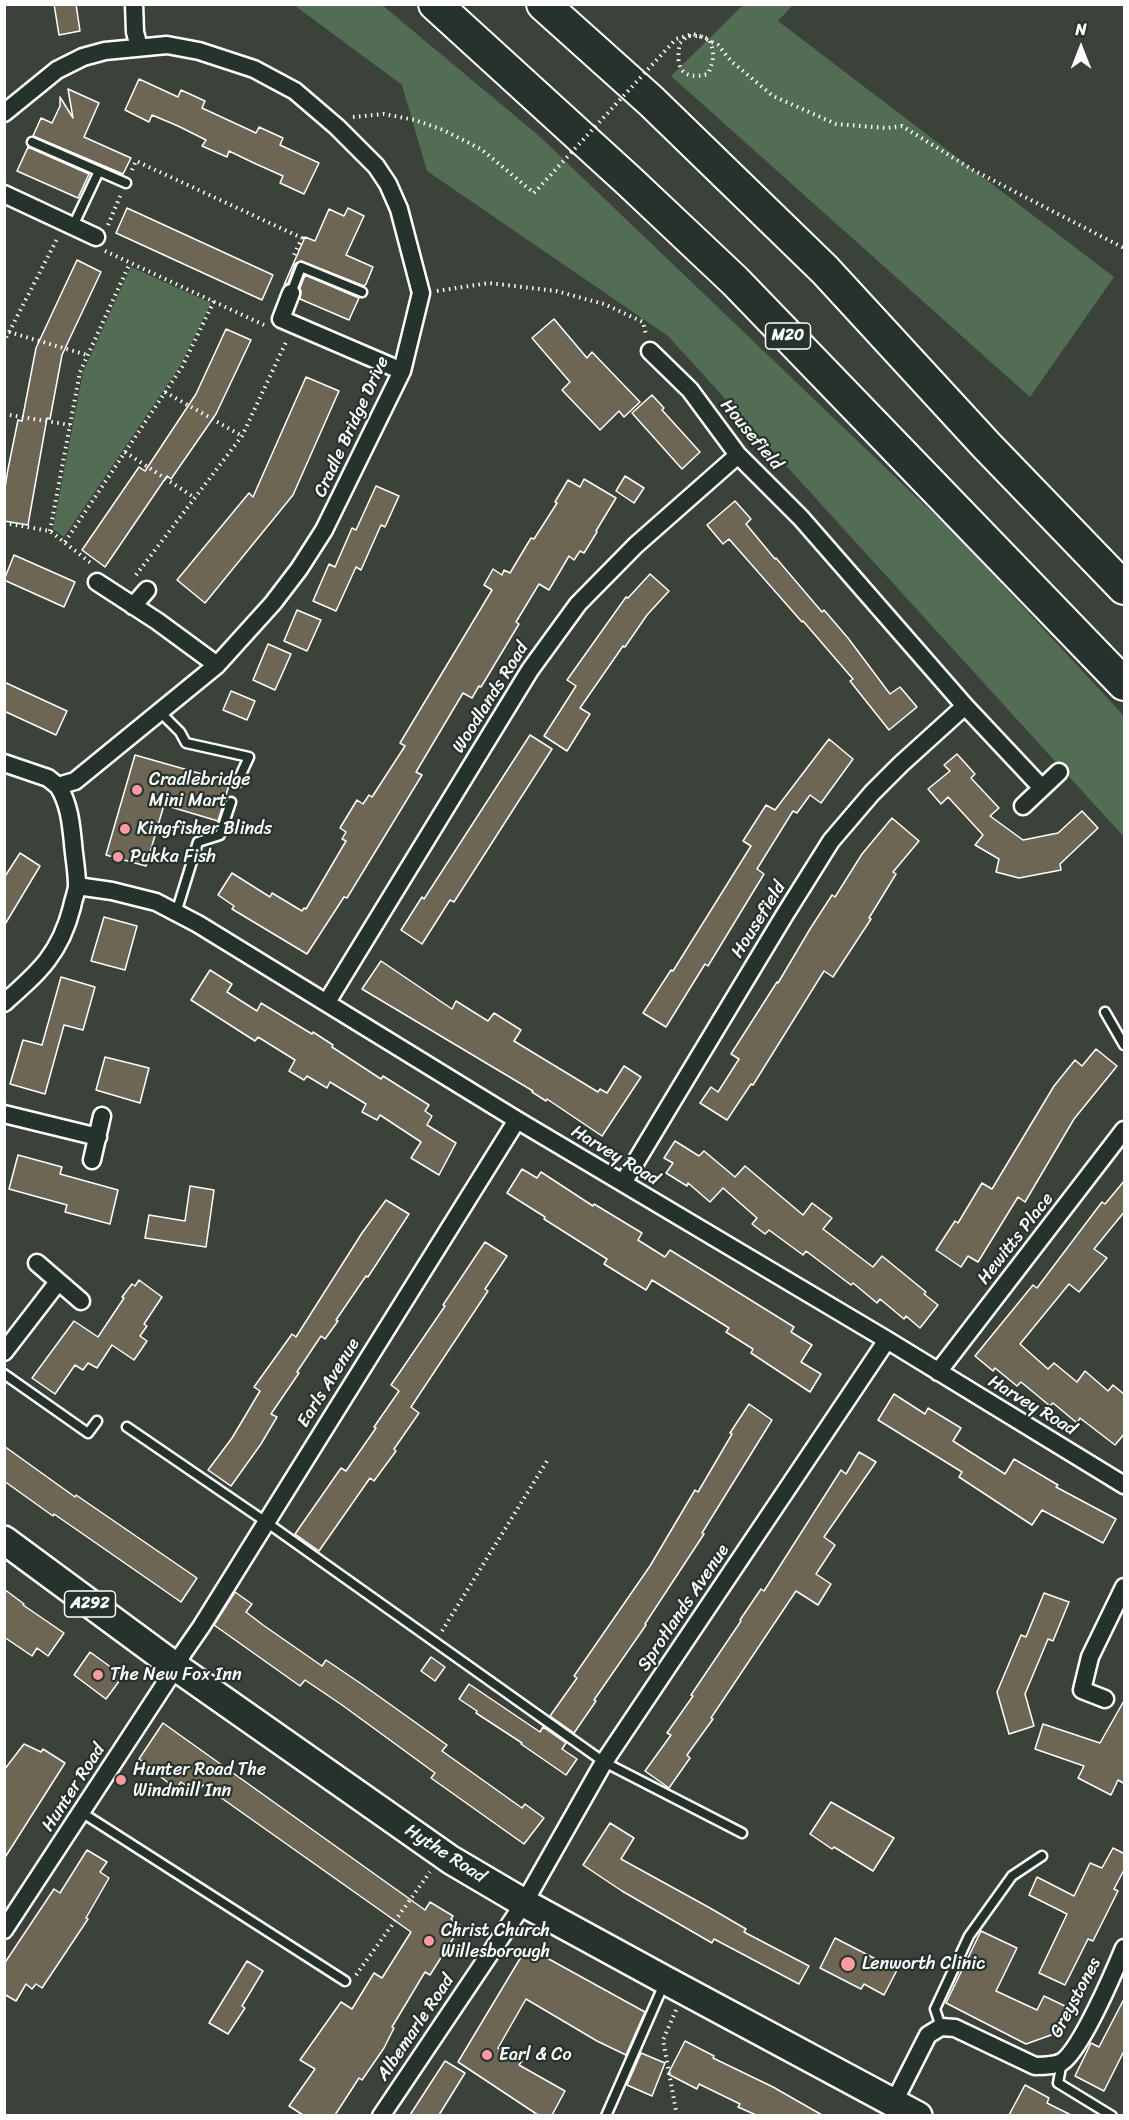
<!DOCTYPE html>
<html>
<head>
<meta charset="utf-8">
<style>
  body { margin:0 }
  #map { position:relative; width:1129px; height:2120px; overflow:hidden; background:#3b4239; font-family:Sriracha,sans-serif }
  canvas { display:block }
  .frame { position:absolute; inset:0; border:6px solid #fff; pointer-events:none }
  .north { position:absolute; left:1051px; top:18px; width:60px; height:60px; -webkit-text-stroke:4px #26332d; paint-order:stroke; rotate:0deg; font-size:16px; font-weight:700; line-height:24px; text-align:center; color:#fff }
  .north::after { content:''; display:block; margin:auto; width:21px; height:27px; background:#fff; clip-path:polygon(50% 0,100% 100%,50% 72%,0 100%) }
</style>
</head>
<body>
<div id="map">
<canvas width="1129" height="2120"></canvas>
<div class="frame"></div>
<div class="north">N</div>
</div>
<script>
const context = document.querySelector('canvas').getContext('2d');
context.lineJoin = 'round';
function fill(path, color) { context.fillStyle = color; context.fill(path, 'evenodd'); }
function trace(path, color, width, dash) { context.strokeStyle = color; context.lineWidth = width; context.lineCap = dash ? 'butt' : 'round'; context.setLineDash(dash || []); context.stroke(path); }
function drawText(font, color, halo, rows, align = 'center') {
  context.font = font + ' Sriracha,sans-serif'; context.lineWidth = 4.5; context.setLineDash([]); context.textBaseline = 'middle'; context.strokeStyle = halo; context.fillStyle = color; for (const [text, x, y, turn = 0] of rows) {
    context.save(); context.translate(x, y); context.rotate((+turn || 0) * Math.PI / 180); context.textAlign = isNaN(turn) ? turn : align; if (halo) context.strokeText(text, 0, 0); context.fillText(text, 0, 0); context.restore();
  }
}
const green = new Path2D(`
  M294,5h88l156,130 424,406 162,175v121l-456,-501 -241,-165 -25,-86z
  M743,5h50l-15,16 336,256 -84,120 -359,-321z
  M131,267l80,36 -31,63 -116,171 -11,-8 30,-157z`);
const building = new Path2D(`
  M54,4h22l4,27 -21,4z
  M139,79l39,18 3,-7 24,11 -3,7 54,25 3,-6 24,11 -3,7 39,18 -15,31 -24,-11 3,-7 -27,-12 -27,-13 -2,6 -25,-11 4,-6 -28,-14 -26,-11 -3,7 -24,-12z
  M68,89l31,14 -15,34 47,21 -8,16 -90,-38 8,-18 11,5 8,-17v-9l13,21z
  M28,147l61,27 -11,24 -61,-27z
  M127,208l146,67 -11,25 -146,-67z
  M348,208l16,8 -18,39 27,12 -7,17 -2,2 -63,-25 -6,3 -7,19 -4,2 21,-48 10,4 14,-32 15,7z
  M77,260l24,12 -39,83 -12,64 -3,-1 -19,107 -24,-4v-27l4,-25 10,-49 4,1 14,-73z
  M305,275l54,23 -10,22 -49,-21 1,-7 -1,-4z
  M554,319l33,39 5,-6 48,50 -16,15 -5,-6 -19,19 -38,-40 8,-8 -38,-44z
  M226,329l25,11 -35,74 -45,65 -4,-3 -62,91 -23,-17 57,-83 6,4 51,-77z
  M306,377l33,14 -46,104 -88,108 -28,-23 72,-87 4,4z
  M652,395l12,13 -2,2 38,42 -18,17 -50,-56z
  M625,476l19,12 -10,15 -18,-12z
  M584,479l32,19 -20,33 1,1 -13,21 -4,-2 -6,9 -5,-4 -20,34 -10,-6 -23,38 3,2 -38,63 -2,-1 -7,12 -9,-5 -47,79 6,3 -75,123 -3,-1 -37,57 -75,-45 2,-3 -16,-11 14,-22 38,24 2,-4 30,18 2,-3 2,1 40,-68 -4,-2 4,-7 -6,-4 17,-28 6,4 6,-9 3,2 33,-51 -5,-3 92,-153 -8,-5 9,-16 9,6 2,-5 6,3 21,-35 3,1 23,-36 -2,-1 13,-22 12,7z
  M376,486l23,10 -14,31 -4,-2 -20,45 -5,-3 -20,44 -23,-10 16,-37 6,3 17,-39 4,2z
  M735,501l16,18 -5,5 29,35 1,-1 46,54 2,-2 24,28 42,56 10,-7 17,20 -28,23 -39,-49 3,-2 -50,-58 -1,1 -73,-83 -6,5 -16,-19z
  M14,555l61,27 -11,25 -60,-27z
  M650,574l19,17 -22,24 -22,32 -2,-1 -43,62 10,6 -23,37 -23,-15 32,-50 -9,-6 59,-83 2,1z
  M297,610l24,10 -14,31 -23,-10z
  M268,644l23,10 -16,36 -22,-10z
  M4,682l63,29 -11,24 -52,-24z
  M231,691l24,10 -8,19 -24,-10z
  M530,735l22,14 -98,153 -4,-2 -28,44 -21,-14 21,-33 2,2z
  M829,739l24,20 -32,44 -11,-8 -13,18 -4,-2 -36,58 7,5 -56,92 -3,-2 -39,63 -23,-14 28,-43 2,1 78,-125 -8,-5 23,-36 9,5z
  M957,754l18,20 -4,4 28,30 -9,8 33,24 35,-7 24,-22 16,17 -38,36 1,6 -42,8 -23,-6 3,-13 -24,-14 8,-10 -35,-38 -7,7 -13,-15 22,-18 -6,-6z
  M135,755l95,27 -12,39 -54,-16 -18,61 -40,-11z
  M892,818l27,23 -26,31 3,2 -27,44 2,1 -38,58 -9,-6 -71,114 -2,-1 -24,36 -27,-17 11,-16 7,5 21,-33 -8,-5 46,-72 1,1 32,-54 22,-34 3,2 27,-43z
  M20,853l20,13 -36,60v-48z
  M104,917l33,9 -12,44 -34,-9z
  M381,961l71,48 4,-8 32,20 6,-8 27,17 -7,11 84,51 2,-3 7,4 17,-27 17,11 -39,59 -55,-37 -1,2 -14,-9 1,-1 -171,-102z
  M210,970l22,14 -5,8 30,19 4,-8 51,31 1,-2 20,13 -1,2 49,32 2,-3 46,29 -4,6 7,5 -5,9 29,18 -17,32 -28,-17 10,-16 -41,-27 -3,5 -15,-8 4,-8 -36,-22 -3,6 -20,-12 -3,4 -15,-9 6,-11 -37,-23 -3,4 -64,-41z
  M61,977l34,10 -12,43 -19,-5 -19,69 -35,-10 13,-44 19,5z
  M1096,1049l21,17 -43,53 -49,83 -7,-5 -40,65 -10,-6 -7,11 -25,-17 19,-29 3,2 24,-40 10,6 62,-103 21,-26 7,6z
  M105,1057l44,11 -9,35 -44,-13z
  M675,1141l24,15 5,-5 31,26 10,-11 58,49 9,-12 20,15 -9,11 50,38 9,-11 44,36 -2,2 14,11 -18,23 -14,-12 -2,3 -24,-20 -3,4 -24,-20 -2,2 -45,-34 -3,4 -34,-25 -4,4 -13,-10 5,-6 -34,-30 -13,14 -22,-19 -1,3 -21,-13 7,-10 -9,-5z
  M18,1155l44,12 -2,7 58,16 -8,34 -45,-12 2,-7 -58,-16z
  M522,1169l15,9 4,-6 52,34 1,-2 48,29 -4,7 27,17 5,-7 124,77 -3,5 21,13 -11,17 20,12 -11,18 -59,-39 2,-4 -27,-17 3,-4 -77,-48 -6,10 -42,-26 3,-5 -63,-40 1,-2 -38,-24z
  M1125,1180v31l-31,38 13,9 -28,34 -10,-8 -49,60 28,25 6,-6 23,19 8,-11 23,20 5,-6 12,10v38l-10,12 -35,-27 -3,5 -24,-20 -3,3 -29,-24 -4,4 -22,-18 -2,3 -18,-15 58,-71 4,3 65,-86 3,2z
  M190,1186l24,4 -8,57 -61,-9 4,-23 36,6z
  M386,1200l23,14 -41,63 -2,-1 -30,44 2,1 -13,18 -4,-3 -24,36 2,1 -28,41 6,3 -16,27 -30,42 -23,-16 24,-32 28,-47 -6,-4 38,-53 4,3 66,-104z
  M485,1242l22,14 -22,33 3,2 -77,116 8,6 -25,36 2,2 -22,30 -4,-3 -51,73 -24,-17 46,-66 5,3 30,-43 -2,-1 25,-36 -8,-6 54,-79 -2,-1z
  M139,1280l23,17 -18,27 3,2 -7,10 7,5 -13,19 -22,-15 -15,23 -9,-5 -5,7 -8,-5 -20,29 -23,-16 42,-57 24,16 26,-39 -2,-1 10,-13 3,2z
  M894,1394l31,20 3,-6 33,20 -8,13 52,33 9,-15 44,26 -2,2 60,32 -13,24 -61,-33 -10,15 -73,-48 3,-5 -84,-52z
  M749,1404l23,16 -70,113 2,1 -59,90 1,1 -52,75 2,1 -22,32 -24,-17 27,-38 -3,-2 76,-110 45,-76 3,2 34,-58 -2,-1z
  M4,1446l71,51 1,-2 121,83 -16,24 -127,-88 -1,2 -49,-35z
  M859,1452l17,10 -52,75 11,8 -19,29 15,10 -13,21 -22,-14 -85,127 2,1 -26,36 3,3 -21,30 -24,-17 26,-36 -4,-2 26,-37 -2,-1 50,-74 -1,-1 21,-31 3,2 77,-121 5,4z
  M4,1589l20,15 -1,1 41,28 -16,23 -11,-8 -5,8 -28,-19z
  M235,1592l17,12 -6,8 17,13 59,41 4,-6 37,25 84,60 -5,6 80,57 3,-4 19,14 -20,26 -93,-66 4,-5 -93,-68 -37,-25 -5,6 -86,-61z
  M1044,1593l25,9 -16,39 -5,-2 -23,55 9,32 -25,8 -12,-42 24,-57 5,2z
  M90,1652l33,24 -17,23 -32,-24z
  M431,1657l14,10 -10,14 -14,-10z
  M469,1684l71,48 3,-5 23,16 -4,6 15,10 -11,16 -45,-31 1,-1 -46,-30 1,-2 -18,-12z
  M1125,1699v85l-7,-4 -7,15 -33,-17 6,-12 -49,-17 8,-25 57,19z
  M163,1723l262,187 5,-8 23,14 -2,3 10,7 -31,49 -5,-3 -33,55 2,1 -10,20 -22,32 -3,-2 -24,37h-32l-14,-9 26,-37 -15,-9 41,-58 11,7 22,-36 8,5 29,-46 -208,-147 -7,8 -15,-11 -5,7 -15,-12 2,-2 -24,-16z
  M24,1744l17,8 2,-3 22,14 -61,96v-89z
  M831,1802l63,36 -21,33 -39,-24 -2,2 -22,-15z
  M610,1823l24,15 -13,21 89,49 36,21 -2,3 65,34 -10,18 -85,-45 -2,4 -90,-52 -39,-26z
  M1113,1848l12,6v14l-11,21 4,2 -25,50 -5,-2 -23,46 -26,-12 28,-59 -38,-19 8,-18 37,19 16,-33 12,5z
  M87,1850l20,12 -7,10 9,6 -23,40 2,1 -46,69 -6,-4 -4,5 -6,-5 -10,17 -12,-7v-30l50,-75 6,4z
  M981,1931l36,17 -21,43 41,19 7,-14 23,11 -13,27 -28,10 -80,-41z
  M835,1938l62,32 -13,25 -20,-11 -3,5 -41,-21z
  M527,1947l118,65 -19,43 -29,-14 -71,-42 -28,49 24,13 -3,4 46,26 -13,24h-14l-80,-53z
  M247,1961l16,10 -21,35 3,2 -17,26 -19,-11z
  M1125,1997v52l-21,42 -29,-15 16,-33 8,4z
  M685,2041l29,15 -1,2 60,29 49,28h-66l-18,-8 2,-3 -41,-20 -2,5 -29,-15z
  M641,2053l24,10 -13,33 -25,-11z
  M445,2061l20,12 -26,42h-29z
  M1025,2085l24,13 -2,5 24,12h-62z`);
const path = new Path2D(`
  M680,43l8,-7h12l18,9 13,16 42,35 63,28 50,4 16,-2 71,44 151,78
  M353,117l31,-3 31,6 28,10 38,19 53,44
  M132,170l4,-9 166,77 -8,17
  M108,225l13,-31
  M105,251l159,74
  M437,291l52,-8 67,8 48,13 39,18 3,13
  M9,332l78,23
  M4,343l2,-5 51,-99
  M165,392l77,44
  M4,414l66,11
  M125,452l70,46
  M4,523l46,8 42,33
  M50,531l30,-159 50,-109
  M65,542l117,-175 32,-66
  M136,575l106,-139 45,-96
  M442,1631l105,-170
  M356,1975l74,-103
  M676,2010l-13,30 14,76`);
const service = new Path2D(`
  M32,142l94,41
  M73,226l26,-55
  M291,293l10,-26 61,25
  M159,711l21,21 6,11 63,14 -12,26
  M176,913l22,-71 22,-7 11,-33
  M1105,1012l19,33
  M4,1374l84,59 9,-12
  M127,1427l139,95 338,240 138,71
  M81,1812l264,169
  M941,2027l-6,-18 34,-73 43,-60 30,-20
  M1062,2062l-4,21 54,33
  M606,2116l58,-132`);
const minor = new Path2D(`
  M134,4l1,28 4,15
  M4,113l53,-43 26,-13 22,-6 62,-6 32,6 55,18 41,22 42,36 39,39 12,18 11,25 22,84 -19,78 -78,159 -25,39 -26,34 -56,62 -142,116 -17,5 -10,-8 -44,-15
  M4,194l92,43
  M291,293l-10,26 121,52
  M650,351l40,39 48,65 63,63 164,188 77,82
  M97,582l60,39 60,44
  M133,606l14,-16
  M1023,806l36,-34
  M77,886l35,5 44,11 42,22 319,196 370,220 237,145
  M327,1002l203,-332 48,-66 58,-59 102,-90
  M4,1003c35,-31 56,-49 68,-96 1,-7 5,-15 5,-22 0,-14 -3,-28 -4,-42 -2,-20 -4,-40 -15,-57
  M4,1114l94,23
  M92,1160l10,-44
  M623,1183l161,-267 47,-75 41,-48 29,-29 64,-58
  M37,1263l44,38
  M4,1352l54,-70
  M938,1372l186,-242
  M1105,1699l-23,-9 8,-33 34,-70
  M4,1930l172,-263 7,-14 18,-26 316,-507
  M894,2102l34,-67 13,-8 14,1 80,38c8,0 19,0 27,-4 19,-13 52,-90 62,-114
  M381,2116l143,-213 80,-141 283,-422`);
const primary = new Path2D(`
  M4,1540l172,127 275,193 73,43 141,77 253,136`);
const motorway = new Path2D(`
  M435,4l194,177 106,100 389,403
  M543,4l108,97 174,169 161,175 138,143`);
const pathBridge = new Path2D(`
  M534,193l142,-154 17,-5 16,5c6,14 5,21 -1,35 -27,7 -33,-7 -28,-31`);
const markers = [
  [137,790,6,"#ff9aa2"],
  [125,829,6,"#ff9aa2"],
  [118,857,6,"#ff9aa2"],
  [98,1675,6,"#ff9aa2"],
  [121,1780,6,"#ff9aa2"],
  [429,1941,6,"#ff9aa2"],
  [848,1964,8,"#ff9aa2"],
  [487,2055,6,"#ff9aa2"]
];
const shields = [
  [788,336,45],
  [90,1604,51]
];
const shieldNames = [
  ["M20",788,336],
  ["A292",90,1604]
];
const streetNames = [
  ["Cradle Bridge Drive",352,427,-65],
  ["Housefield",751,435,50],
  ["Woodlands Road",491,698,-58],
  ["Housefield",759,920,-58],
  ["Harvey Road",615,1156,31],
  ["Hewitts Place",1016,1239,-52],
  ["Earls Avenue",329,1383,-58],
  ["Harvey Road",1032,1406,31],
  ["Sprotlands Avenue",684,1608,-56],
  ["Hunter Road",74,1788,-57],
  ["Hythe Road",445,1854,33],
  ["Greystones",1076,1998,-62],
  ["Albemarle Road",416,2028,-56]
];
const poiNames = [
  ["Cradlebridge",149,780],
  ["Mini Mart",149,801],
  ["Kingfisher Blinds",137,829],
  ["Pukka Fish",130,857],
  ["The New Fox Inn",110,1675],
  ["Hunter Road The",133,1770],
  ["Windmill Inn",133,1791],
  ["Christ Church",441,1931],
  ["Willesborough",441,1952],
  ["Lenworth Clinic",862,1964],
  ["Earl & Co",499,2055]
];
fill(green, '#536d54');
fill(building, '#6d6655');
trace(building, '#fff', 1.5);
trace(service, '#fff', 13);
trace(minor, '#fff', 21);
trace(primary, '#fff', 32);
trace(motorway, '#fff', 36);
trace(path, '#fff', 4, [1.5, 4.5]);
trace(service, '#26332d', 8);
trace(minor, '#26332d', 16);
trace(primary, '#26332d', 27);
trace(motorway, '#26332d', 32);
trace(pathBridge, '#fff', 4, [1.5, 4.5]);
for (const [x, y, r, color] of markers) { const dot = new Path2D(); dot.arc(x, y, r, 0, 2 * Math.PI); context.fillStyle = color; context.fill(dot); trace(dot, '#26332d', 2); }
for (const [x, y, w] of shields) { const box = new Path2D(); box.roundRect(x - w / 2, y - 13, w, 26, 4.5); context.fillStyle = '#26332d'; context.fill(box); trace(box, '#fff', 1.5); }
drawText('bold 16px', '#fff', null, shieldNames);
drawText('18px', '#fff', '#26332d', streetNames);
drawText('18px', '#fff', '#26332d', poiNames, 'left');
</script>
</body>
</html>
